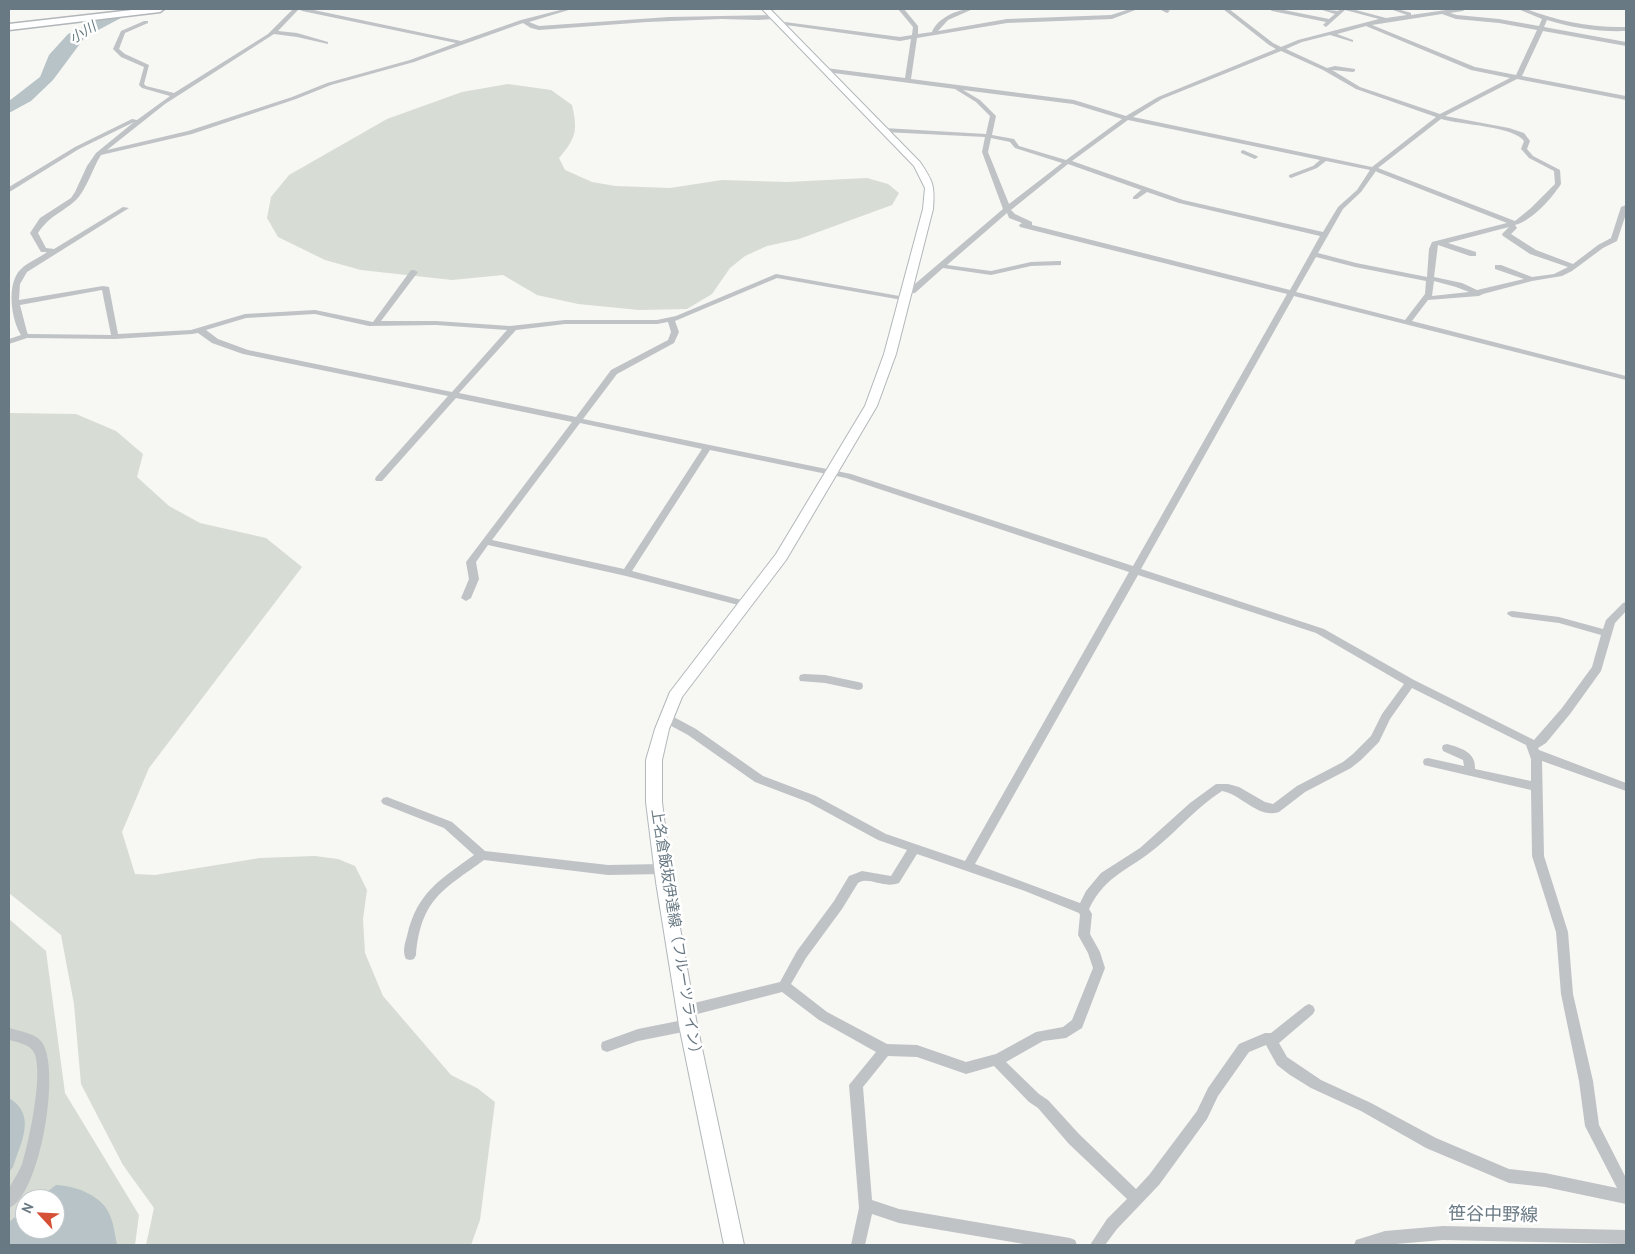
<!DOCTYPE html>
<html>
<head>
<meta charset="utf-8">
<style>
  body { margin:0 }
  #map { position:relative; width:1635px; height:1254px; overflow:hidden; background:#f7f7f4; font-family:"PT Sans",sans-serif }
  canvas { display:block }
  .frame { position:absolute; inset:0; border:10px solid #697983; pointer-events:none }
  .north { position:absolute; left:15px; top:1189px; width:50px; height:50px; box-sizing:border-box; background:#fff; border:1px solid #c3c9cd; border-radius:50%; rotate:295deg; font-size:14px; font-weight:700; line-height:20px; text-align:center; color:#697983 }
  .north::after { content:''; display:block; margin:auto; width:18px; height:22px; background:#d55037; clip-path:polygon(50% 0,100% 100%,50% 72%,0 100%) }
</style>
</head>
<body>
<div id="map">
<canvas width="1635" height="1254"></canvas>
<div class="frame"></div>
<div class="north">N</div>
</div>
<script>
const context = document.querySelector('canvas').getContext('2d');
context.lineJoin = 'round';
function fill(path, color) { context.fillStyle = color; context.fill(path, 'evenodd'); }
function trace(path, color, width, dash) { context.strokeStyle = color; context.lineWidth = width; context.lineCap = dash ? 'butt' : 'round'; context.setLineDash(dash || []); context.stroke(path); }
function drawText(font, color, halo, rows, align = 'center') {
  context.font = font + ' "PT Sans","Noto Sans JP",sans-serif'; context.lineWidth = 5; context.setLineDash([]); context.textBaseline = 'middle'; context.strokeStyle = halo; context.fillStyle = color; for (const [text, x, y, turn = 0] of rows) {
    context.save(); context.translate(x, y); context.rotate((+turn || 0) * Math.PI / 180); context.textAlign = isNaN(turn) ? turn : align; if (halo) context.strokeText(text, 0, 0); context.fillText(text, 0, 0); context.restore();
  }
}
const green = new Path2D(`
  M508,84l43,6 21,15c6,26 4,33 -13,53l6,12 27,12 23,4 55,2 52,-8 65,2 80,-4 21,6 11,9 -7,12 -93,34 -32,7 -22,10 -15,12 -18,26 -25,15 -48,1 -61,-6 -41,-9 -34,-20 -51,5 -91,-10 -36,-10 -47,-23 -11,-19 4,-21 18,-22 98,-56 75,-27z
  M9,413l67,1 40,17 27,23 -6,23 32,29 31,17 66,15 36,29 -153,201 -27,64 13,42 20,1 105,-17 55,-2 23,3 17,7 12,24 -4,29 2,34 18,43 68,79 26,13 18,14 -15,118 -9,25h-325l8,-37 -31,-43 -42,-81 -7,-80 -13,-69 -52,-42z
  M9,919l37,32 19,142 74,122 -4,30h-126zM25,1199h30v30h-30z`);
const water = new Path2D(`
  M120,9h18l-53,28 -32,43 -22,21 -22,12v-12l31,-24 9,-22 19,-21z
  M9,1098c28,17 12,44 4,69l-4,5z
  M56,1185c21,1 48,11 55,33 3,8 4,18 6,27h-108v-23l16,-13v20h30v-30h-17z`);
const minor = new Path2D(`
  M293,9h6l-21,22 19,2 31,9v2l-31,-7 -23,-3 -109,70 -58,46 81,-19 104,-34 35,-14 83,-23 46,-17 -154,-32 -3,-2h10l152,32 60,-21 43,-11h8l-43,13 10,4 130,-9 105,-2 3,2 -3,2 -16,1 -37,-1 -74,3 -108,8 -8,-2 -8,-5 -109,39 -83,23 -35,14 -104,35 -91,21c-9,14 -14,34 -25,45 -14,13 -26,15 -38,33l8,15 8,1 69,-42 6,1 -102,64 -7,12 -1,16 84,-14 6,1 9,47 73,-4 54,-16 70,-4 58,12 38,-52h3l4,2 -37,49h55l74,5 55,-6h92l19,-4 100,-42 129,23h3v4l-131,-23 -102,43 4,11 -5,11 -57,31 -34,45 268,55 282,92 154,-272 -267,-67 -1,-2 3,-2 -13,-5 -2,-5 -60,52 44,6 40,-9 27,-1h3v4l-30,1 -40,9 -48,-7 -28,25 -11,1v-4l5,-1 94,-80 -21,-57 3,-15 -101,-5 -3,-2 3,-2 102,6 4,-18 -14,-14 -21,-13 -129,-17 -3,-2 3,-2 79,10 6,-39 -11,2 -121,-17 -2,-1v-2l123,16 12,-2 1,-8 -15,-18h6l14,17v8l14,-2c5,-14 27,-24 41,-23l-25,11 -10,11 69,-12 104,-4 19,-6h8l-26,10 -105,4 -90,15 -6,41 163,21 52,16 32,-19 118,-48 -7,-4 -46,-36h6l44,34 8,4 17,-7 81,-21 -34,-9 -19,17 -3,-2 3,-3 -54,-11 -3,-2h10l50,10 6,-5 -16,-5 19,2 2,-2h12l34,9 21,-3 -17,-6h8l13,4v2l42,-6h13l-3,2 -13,2 7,2 42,4 40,7 3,-7 -24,-10h8c32,12 65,19 100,18v4c-27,1 -53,-3 -79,-11l-3,7 82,15v4l-83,-15 -21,45 104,20v4l-109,-21 -72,37 64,12 15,5 6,8 -3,8 6,7 27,14 1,14c-10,15 -28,36 -46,41l2,3 -6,6 25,16 37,14 25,-19 13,-7 10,-31 5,-2v9l-9,27 -14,7 -31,23 -10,5 -30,5 -49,13 -4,2 -51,4 -16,21 214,55v4l-332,-84 -153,273 183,60 90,51 120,60 28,-32 30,-41 9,-32 -42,-12 -47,-6 -5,-3 1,-2 4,-1 47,6 44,12 3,-9 17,-17 3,-1v9l-11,12 -14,48 -31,43 -24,29 -8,5 1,2 87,33v8l-84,-30 2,95 24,76 5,62 20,87 6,44 27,53v26l-81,-17 -36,-4 -83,-35 -65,-37 -50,-23 -21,-13 -13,-10 -11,-20 -17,7 -31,44 -11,23 -48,66 -42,44 -12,16h-15l17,-26 20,-20 -58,-55 -31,-36 -9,-6 -35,-36 -28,8 -49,-17 -29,-1 -25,31 9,113 27,9 171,29 5,2 2,5h-47l-131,-22 -27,-9 -7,31h-14l8,-37 -10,-123 27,-33 -57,-32 -37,-28 -96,25 -4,-2 -2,-4 2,-4 4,-2 94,-23 17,-31 37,-50 15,-25 13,-5 29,5 16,-26 -29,-10 -70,-38 -53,-20 -67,-47 -26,-14 -1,-3 1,-3h8l26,14 67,47 53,20 70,38 79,27 164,-289 -283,-94 -136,-28 -78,121 117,31 2,2 -2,2 -3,1 -120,-31 -138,-31 -12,17 3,17 -8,19 -5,3 -5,-3 8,-19 -3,-17 106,-140 -116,-24 -74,83h-6l-1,-2 1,-2 72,-81 -205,-42 -31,-11 -14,-10 -6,1 -77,5 -88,-1 -18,6v-5l12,-4c-10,-16 -15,-52 0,-66 7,-7 18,-11 26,-17h-6l-11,-19 10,-15 31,-20 4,-6 12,-26 9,-13 38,-31 -55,27 -68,42 -2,1v-5l66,-40 57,-28 5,1 33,-24 -28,-8 -3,-3 5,-18 -23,-10 -8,-8 8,-18 23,-10h4v2l-23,10 -6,16 6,5 24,11 -5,19 2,2 28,7 94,-59zM1442,14l14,5 43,4 38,7 -21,45 -41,-8 -103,-42zM1366,26l105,44 39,8 -70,36 -80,-27 -28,-17 21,2 2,-1v-2l-20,-3 -8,2 -41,-19 16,-7 28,-7 23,7v-2l-16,-6zM1281,51l42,19 33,19 80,28 -64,50 -239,-50 29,-18zM963,90l110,14 49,15 -56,41 -47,-14 -5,-7 -22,-4 4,-19 -16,-16zM1441,119c20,6 72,7 83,22l-3,8 1,1 7,8 25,13 1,13 -24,24 -16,13 -137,-53zM1128,120l192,40 -7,6 -24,9v2l2,1 26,-10 9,-7 44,9 -13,20 -19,17 -15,25 -140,-32 -111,-39zM991,138l19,4 5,6 47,15 -53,41 -21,-52zM1068,164l73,26 -8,7v2h4l10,-7 32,11 141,33 -30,54 -258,-65v-3l-17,-8 -4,-4zM1376,171l1,1 130,51 -75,19 -3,7 -2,28 -71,-14 -38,-10 25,-44 18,-17zM1509,227l-7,7 1,2 27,18 38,13 -14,7 -22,3 -31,-12h-6v4l29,10 -47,11 -15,-7 -28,-6 4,-32 32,11h6v-4l-28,-9zM1316,257l39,10 71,14 -1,13 -20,26 -109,-28zM1434,281l22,6 13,5 -37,4zM102,290l9,45 -83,-1 -1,-2 -7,-27zM315,314l54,12 67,-1 71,5 -55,62 -204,-42 -30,-11 -12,-9 40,-12zM668,322l3,10 -3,8 -57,30 -35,47 -117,-24 57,-63 49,-6h92zM580,423l122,26 -78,120 -132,-29zM1138,575l178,58 88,51 -22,30 -11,22 -18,18 -10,8 -46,24 -24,18 -8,-2 -26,-15 -11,-3h-12l-26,19 -50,45 -39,25 -15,18 -6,12 -105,-39zM1412,688l114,57 5,14v22l-56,-12c1,-17 -14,-21 -28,-25l-4,1 -1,3 1,3 20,9 1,6 -36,-8 -4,1 -1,3 1,3 4,1 103,24 1,66 24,76 5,62 18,87 6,45 32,62 -72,-15 -36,-4 -73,-31 -65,-35 -50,-23 -34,-23 -8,-14 34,-29 2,-4 -2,-4 -4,-2 -4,2 -34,27h-6l-26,11 -31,44 -11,23 -48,64 -13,14 -57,-55 -31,-34 -9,-6 -33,-32 37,-21 23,-3 16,-10 23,-60 -5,-16 -10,-18 2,-20 -3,-5c17,-35 41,-39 68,-62 22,-18 40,-40 65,-56 19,3 36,28 57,21l26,-20 46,-24 10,-8 18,-18 11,-23zM917,854l108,37 54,22 1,2 -2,20 10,18 5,15 -21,52 -9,7 -27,5 -40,22 -30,8 -49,-17 -30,-1 -60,-32 -36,-28 15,-26 36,-49 16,-26c11,-7 25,6 41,0z
  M1159,9h7l4,2 -3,2z
  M1243,150l14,6 1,1 -3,2 -14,-6v-2z
  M804,674l21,1 33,7 4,1 1,3 -1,3 -4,1 -33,-7 -25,-2 -1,-3 1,-3z
  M387,797l65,25 33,29 123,14 55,-1 4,2 2,3 -2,3 -4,2 -55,1 -124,-15c-41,30 -63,39 -68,95l-2,4 -4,1 -4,-1c-4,-7 -1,-16 1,-23 10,-44 33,-56 67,-81l-30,-27 -61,-24 -2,-3 2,-3z
  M688,1019l5,2 1,4 -1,4 -5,2 -50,10 -31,11 -5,-2 -1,-4 1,-4 36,-13z
  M9,1028c10,3 25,5 32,13 21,25 -1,155 -32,167 0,-5 -2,-14 0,-19 4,-10 11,-17 14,-28 6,-20 22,-93 10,-110 -5,-7 -16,-9 -24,-11z
  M1443,1226l183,4v14l-183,-4 -59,5h-30l2,-5 29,-9z`);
const major = new Path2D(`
  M762,9h8l150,153c13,19 15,24 13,47l-37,145 -19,52 -91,154 -104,137 -13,32 -7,31v42l10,80 25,143 47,220h-20l-45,-220 -23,-143 -10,-80v-42l9,-31 15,-37 106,-138 89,-148 19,-52 39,-145 2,-21 -11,-22z`);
const highway = new Path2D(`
  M141,9h23l-4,3 -151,18v-6z`);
const farWaternames = [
  ["小川",83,33,-31]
];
const streetNames = [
  ["上名倉飯坂伊達線（フルーツライン）",676,935,81]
];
const nearStreetnames = [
  ["笹谷中野線",1493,1215,1]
];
fill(green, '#d7dcd4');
fill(water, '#b7c3c6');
trace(major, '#b2b7ba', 2);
trace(highway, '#b2b6b9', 3);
fill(minor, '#bfc3c6');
fill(major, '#fff');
fill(highway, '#fff');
drawText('italic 14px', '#647a7f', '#fff', farWaternames);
drawText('15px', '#697983', '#fff', streetNames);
drawText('18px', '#697983', '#fff', nearStreetnames);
</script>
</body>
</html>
